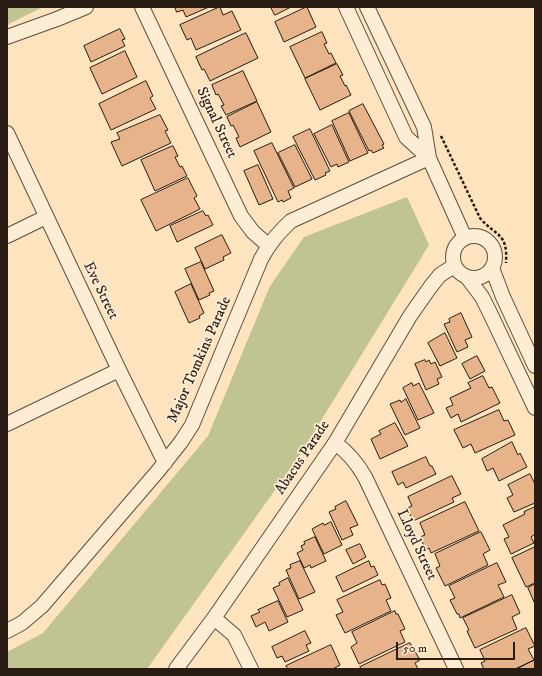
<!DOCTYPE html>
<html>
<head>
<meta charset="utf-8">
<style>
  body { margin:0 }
  #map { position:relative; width:542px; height:676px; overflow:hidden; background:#fde3be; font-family:"IM FELL DW Pica",serif }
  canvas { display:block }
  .frame { position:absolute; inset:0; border:8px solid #281c13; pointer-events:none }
  .scale { position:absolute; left:396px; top:642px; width:119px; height:18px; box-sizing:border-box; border:2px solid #281c13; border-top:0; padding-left:5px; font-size:12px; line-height:14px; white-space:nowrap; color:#281c13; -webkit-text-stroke:3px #feedd5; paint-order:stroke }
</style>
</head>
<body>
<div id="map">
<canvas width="542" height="676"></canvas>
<div class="frame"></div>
<div class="scale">50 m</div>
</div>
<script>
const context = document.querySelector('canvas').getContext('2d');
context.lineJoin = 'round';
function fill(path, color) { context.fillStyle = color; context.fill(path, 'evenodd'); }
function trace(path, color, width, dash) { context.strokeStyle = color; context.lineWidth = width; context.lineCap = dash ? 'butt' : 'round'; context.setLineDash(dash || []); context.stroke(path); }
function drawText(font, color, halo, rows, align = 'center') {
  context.font = font + ' "IM FELL DW Pica",serif'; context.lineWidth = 3.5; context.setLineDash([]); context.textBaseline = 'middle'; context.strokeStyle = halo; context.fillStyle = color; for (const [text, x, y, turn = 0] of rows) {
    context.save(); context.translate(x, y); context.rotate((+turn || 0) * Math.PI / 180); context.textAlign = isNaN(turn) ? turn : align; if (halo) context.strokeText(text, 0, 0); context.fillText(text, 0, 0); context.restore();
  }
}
const green = new Path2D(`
  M7,7h36l-36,18z
  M407,197l22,48 -131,213 -151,211h-140v-17l36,-19 165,-197 62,-150 34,-49z`);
const building = new Path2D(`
  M175,7h34l-23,10 -3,-7 -6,2z
  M220,7l3,8 9,-4 9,19 -45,20 -5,-12 -4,2 -7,-15z
  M271,7h20l-16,8z
  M307,7l9,20 -32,15 -9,-20z
  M120,29l5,10 -3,1 3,6 -34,16 -7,-16z
  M322,32l5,11 -3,1 5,10 2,-1 5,10 -31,15 -15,-31z
  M246,33l12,25 -48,23 -6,-12 -2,1 -6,-13z
  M125,51l12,26 -35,17 -12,-26z
  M337,64l6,11 -3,1 5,10 1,-1 5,10 -31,15 -15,-31z
  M243,71l14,30 -31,14 -5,-9 3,-1 -6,-11 -2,1 -4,-10z
  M146,81l7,15 -3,2 6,11 -45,21 -12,-26z
  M257,102l14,30 -31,15 -4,-9 3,-1 -6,-12 -2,1 -4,-9z
  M363,104l21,40 -2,1 2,3 -11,5 -2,-3 -2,1 -20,-40z
  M349,113l19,40 -18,8 -18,-40z
  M160,115l8,15 -3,1 6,12 -49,23 -11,-24 9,-3 -3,-6z
  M332,125l17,37 -11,5 -1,-3 -6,3 -17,-33z
  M310,129l20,42 -5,2 1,2 -11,5 -22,-43z
  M272,143l22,45 -6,3 3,7 -8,4 -1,-2 -4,2 -24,-51z
  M295,145l17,34 -17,8 -17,-34z
  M173,146l5,10 -3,1 5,10 2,-1 5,10 -32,15 -14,-31z
  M258,165l15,34 -14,6 -15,-34z
  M188,178l9,18 -3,2 6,11 -44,22 -15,-31z
  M203,211l3,5 2,-1 5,10 -36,17 -7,-16z
  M222,235l9,18 -8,4 1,3 -19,9 -10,-21z
  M201,262l13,29 -5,2 1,2 -11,5 -14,-31z
  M191,284l13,29 -5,3 1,2 -11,5 -14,-31z
  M461,313l11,24 -7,3 3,7 -11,5 -13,-28 6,-2 -1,-3z
  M445,333l12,25 -17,8 -12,-23z
  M477,356l8,15 -15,8 -8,-15z
  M425,360l1,2 3,-2 2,4 4,-2 7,15 -5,2 2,5 -13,6 -11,-26z
  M483,376l6,12 3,-1 8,16 -39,19 -3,-8 -7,4 -5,-10 7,-3 -3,-7 21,-10 -3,-5z
  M412,383l1,3 6,-3 15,30 -16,7 -15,-32z
  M406,399l14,29 -15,7 -15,-31 10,-4 1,2z
  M499,410l5,11 4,-1 7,15 -40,18 -4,-9 -8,4 -9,-18z
  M395,423l13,23 -28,13 -9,-20 10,-5 -2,-3z
  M512,442l6,13 2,-2 7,14 -28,14 -6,-13 -6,3 -5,-12z
  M426,457l4,9h2l4,8 -30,14 -3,-6 -5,3 -6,-13z
  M530,474l5,10v19l-21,9 -7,-14 6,-3 -5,-10z
  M452,476l9,18 -9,4 2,4 -41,19 -6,-13 5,-2 -4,-9z
  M346,501l12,24 -8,3 3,7 -11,5 -13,-28 7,-3 -1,-2z
  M465,502l14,29 -48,22 -2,-5 -3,2 -6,-13 5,-2 -5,-12z
  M535,507v30l-1,-2 -3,2 3,6 -23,11 -7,-15 5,-2 -6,-12 22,-11 -1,-2z
  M331,522l11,23 -18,9 -12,-25 11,-6 1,2z
  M481,532l9,18 -7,4 5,11 -43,21 -9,-18 4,-2 -5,-12z
  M315,537l11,24 -15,7 -1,-3 -6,3 -7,-15 6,-3 -2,-4 4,-2 -1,-2z
  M360,544l6,13 -13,7 -7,-14z
  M535,547v36l-9,4 -14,-29z
  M300,561l15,31 -16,7 -13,-29 5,-2 -1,-3z
  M369,561l2,6 3,-1 4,9 -35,17 -7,-15z
  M497,563l9,19 -8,3 6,12 -44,21 -1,-4h-2l-7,-14 5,-2 -6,-12z
  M288,578l15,32 -16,7 -14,-29 7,-3 -1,-2z
  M380,580l2,5 3,-1 6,14 -5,2 5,11 -46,22 -9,-18 7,-3 -6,-12z
  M535,584v20l-7,-16z
  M512,595l8,18 -8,4 5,12 -42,19 -8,-17 2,-1 -6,-12z
  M278,601l10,21 -19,9 -4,-9 -9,5 -5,-11 9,-4 -2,-2z
  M395,611l1,3h2l7,15 -5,2 5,11 -46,22 -8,-17 6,-4 -5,-11z
  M526,628l9,18 -7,3 6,11 -19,9h-31l-3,-6 4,-2 -5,-11z
  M305,631l6,12 -5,2 3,6 -24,11 -3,-6 -5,2 -5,-11z
  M410,643l10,17 -5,3 3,6h-57l-1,-2z
  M331,645l9,20 -7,4h-45l-2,-3z
  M535,660v9h-18z`);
const path = new Path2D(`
  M441,136l39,82c16,19 28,14 26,45`);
const minor = new Path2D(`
  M142,7l99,209 12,16 16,14
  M346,7l60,130 23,21
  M367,7l57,120 5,31 36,80
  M7,37l50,-18 29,-12
  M7,133l112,237 46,93
  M453 257a21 21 0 1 1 42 0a21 21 0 1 1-42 0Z
  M7,236l39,-19
  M492,268l11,29 32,69
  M467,277l15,20 8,16 45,95
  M7,424l112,-54
  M335,443c13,9 22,20 30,34l91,192
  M214,618l20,17 17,34
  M7,631l15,-8 20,-17 116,-135 23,-29 11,-17 69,-166c9,-16 16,-25 30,-38l138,-63
  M176,669l38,-51 121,-175 75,-127 21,-30 9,-11 14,-9`);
const streetNames = [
  ["Signal Street",216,123,65],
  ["Eve Street",100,291,64],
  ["Major Tomkins Parade",200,360,-66],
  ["Abacus Parade",303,458,-56],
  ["Lloyd Street",416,545,65]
];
fill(green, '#bfc492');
fill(building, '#e7b38a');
trace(building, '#281c13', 1);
trace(minor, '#5d4e3e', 16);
trace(path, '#281c13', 2.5, [3, 2]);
trace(minor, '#feedd5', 14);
drawText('15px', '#281c13', '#feedd5', streetNames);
</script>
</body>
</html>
